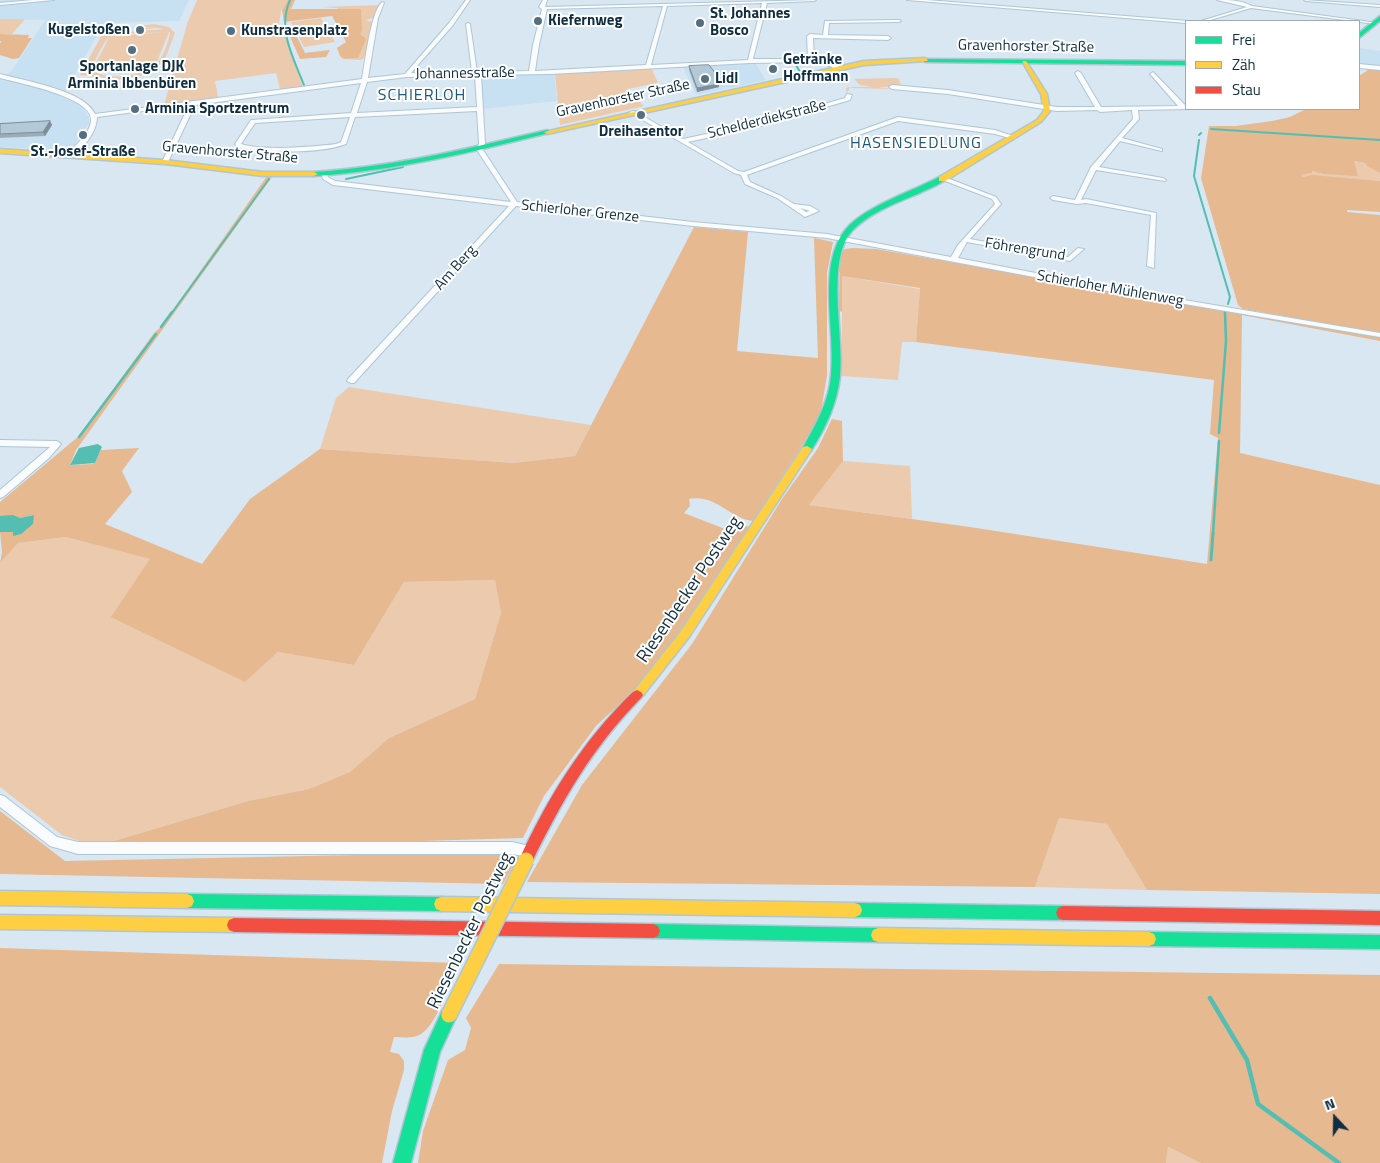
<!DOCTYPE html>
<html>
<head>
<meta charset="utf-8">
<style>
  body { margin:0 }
  #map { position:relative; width:1380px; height:1163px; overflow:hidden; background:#d8e7f2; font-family:"Titillium Web",sans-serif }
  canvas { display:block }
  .legend { position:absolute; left:1185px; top:20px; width:175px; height:90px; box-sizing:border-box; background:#fff; border:1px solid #9fabb3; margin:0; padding:6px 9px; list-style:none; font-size:15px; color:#0f2e42 }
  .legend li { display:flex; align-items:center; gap:10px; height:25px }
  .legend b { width:25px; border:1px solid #9fabb3 }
  .north { position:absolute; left:1310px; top:1093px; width:50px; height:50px; -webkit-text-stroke:4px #fff; paint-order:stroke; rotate:339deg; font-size:14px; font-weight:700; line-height:20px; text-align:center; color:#0f2e42 }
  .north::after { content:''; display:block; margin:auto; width:18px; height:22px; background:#0f2e42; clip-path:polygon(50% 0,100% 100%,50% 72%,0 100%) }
</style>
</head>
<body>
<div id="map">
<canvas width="1380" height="1163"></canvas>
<ul class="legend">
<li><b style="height:6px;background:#16e098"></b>Frei</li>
<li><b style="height:6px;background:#ffcf43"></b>Zäh</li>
<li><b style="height:6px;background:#f24e42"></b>Stau</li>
</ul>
<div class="north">N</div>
</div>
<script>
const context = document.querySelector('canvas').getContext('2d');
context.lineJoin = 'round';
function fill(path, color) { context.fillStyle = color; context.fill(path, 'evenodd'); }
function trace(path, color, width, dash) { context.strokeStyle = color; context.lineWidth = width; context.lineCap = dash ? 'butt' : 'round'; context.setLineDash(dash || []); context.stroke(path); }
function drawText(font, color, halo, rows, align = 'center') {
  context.font = font + ' "Titillium Web",sans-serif'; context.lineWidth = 4; context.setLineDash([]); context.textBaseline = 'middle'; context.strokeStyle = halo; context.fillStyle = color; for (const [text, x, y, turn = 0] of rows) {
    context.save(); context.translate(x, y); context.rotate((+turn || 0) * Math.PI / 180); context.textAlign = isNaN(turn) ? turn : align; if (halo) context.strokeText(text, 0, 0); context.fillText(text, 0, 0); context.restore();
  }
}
const built = new Path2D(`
  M0,0h189l-10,21 -75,2 -42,74 18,7 9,13v6l-8,13 -9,13 -8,2 -64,-4v-71l11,-4 34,-52 -45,-1z
  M1359,48l21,3v16l-21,-2z
  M754,61l12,19 -70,15 -14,-30z
  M554,73l3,28 -75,8 -1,-32z`);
const green = new Path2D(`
  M197,0h91l-7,11 -4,26h9l17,50 -23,2 -4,-16 -61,8 3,16 -54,8 23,-81z
  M380,5l-7,13 -7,2 7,2 -7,36 -6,2 -18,-1 -2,-3 5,3 13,-1 2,-24 -23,-26 -16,-1z
  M321,18l5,10 -30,4 -5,-10z
  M0,19h25l-13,15h-12z
  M154,24l15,3 6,6c-4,9 -7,21 -12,29 -11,15 -37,17 -56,19l1,-3 -28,-3 24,-44zM141,26l24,3 -26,2 16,-3 -17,-1 -2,4 -16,3 50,-2c-1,9 -7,26 -14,32 -13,13 -50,17 -64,6v-4c15,-28 15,-36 49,-40z
  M169,32l-13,32 -63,4 17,-32z
  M330,33l5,9 -31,5 -5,-10z
  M651,67l7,16 -31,6 17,17 -84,19 -5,-52z
  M896,78l3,1 2,7 -23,1 14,2 -40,-1 -2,-1 -3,6 -1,-5 3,-1h24l-13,-2 -6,-6z
  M1353,161l12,2 3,4 12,6v8l-68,-5 -9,1 -3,-2 12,-2v-2l11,3 34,1z
  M842,276l78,13 -4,53h-14l-4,38 -56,-4z
  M349,387l242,38 -16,31 -62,7 -193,-14 16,-51z
  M843,461l67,5 2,53 -103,-14z
  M66,537l85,22 94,123 33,-30 76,13 50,-83 91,-2 6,33 -26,86 -86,39 -39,34 -41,17 -61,12 -141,42 -19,1 -26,-9 -62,-48v-224l18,-20z
  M1059,818l48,6 40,66 -112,-3z
  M1168,1147l33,16h-35z`);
const forest = new Path2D(`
  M288,0h7l-4,9h70l1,21 -2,4 6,5 -8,19 -13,1 -5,-3 -3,-8 9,-6 -14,-26 -48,6 -2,-12z
  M293,29l12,24 25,-3 -4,7 -26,2 -13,-29z
  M0,34l29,1 -1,3h4l-13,20 -6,1 -13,-4v-12l2,-1 -2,-1z
  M1371,68l9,1v104l-12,-6 -3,-4 -11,-2 4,15 -35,-2 -11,-3v2l-11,2 2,2 9,-2 68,6v31l-33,-2v2l33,3v118l-137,-24 -5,-4 -37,-127 8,-52h27l36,-5 18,-4 16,-8h53v-33z
  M267,176l5,1 -196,273 -6,15 22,-1 3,-1 6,-13 38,-2 -17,23 10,21 -27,32 97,40 48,-65 70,-50 193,14 62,-7 119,-229 54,5 -11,119 81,7 -4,-120 19,4 -6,31v102l-7,43 -67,103c-23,-2 -36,-27 -64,-22l1,7 -6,7 46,18 9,-7 10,3 -87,130 -23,29 -43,40 -52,70 -21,42 -274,8 -142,-3 141,-42 61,-12 41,-17 39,-34 86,-39 26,-86 -6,-33 -91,2 -50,83 -76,-13 -33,30 -134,-65 39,-58 -84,-22 -48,6 -18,20 2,-11 -2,-20h14l-1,4 21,-21 -14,3 -20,-2v-14l79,-66 75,-103 7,-6z
  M853,248l23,1 504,88v4l-138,-26 -2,138 140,32v409l-233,-4 -40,-66 -48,-6 -24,69 -508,-5 55,-97 110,-141 90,-145 36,-51 14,-29 10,2 1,40 -34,44 161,22 237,37 11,-126 -8,-4 4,-54 -298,-38 4,-54 -78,-12v36l-3,-1 1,-57 5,-5z
  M0,811l65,50 439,-9 7,2 5,6 -13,24 -503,-10z
  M0,948l457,15c-8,19 -19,61 -36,71 -8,5 -18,3 -27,3l-4,15 9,2 5,7v9l-12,41 -10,52h-382z
  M499,964l881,11v188h-179l-33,-16 -2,16h-748l5,-32 25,-71 17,-10 6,-22 -5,-10z`);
const water = new Path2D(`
  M98,444l4,3 -7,16 -25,2 9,-17z
  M13,515l7,3 14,-3 -1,9 -12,10 -8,2v-4h-13v-16z`);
const streamFar3 = new Path2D(`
  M290,0c-13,29 3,57 14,85
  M784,74l16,-2 -4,-7
  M1211,129l169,11
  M1199,135l2,-2
  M1199,140l-5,36 36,121 -2,7
  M346,179l57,-12
  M171,314l98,-135`);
const streamFar2 = new Path2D(`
  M161,327l11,-15
  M1219,433l7,-92 -1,-29
  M79,437l77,-103
  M1213,534l6,-93`);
const streamFar1 = new Path2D(`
  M1211,560l2,-27`);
const stream = new Path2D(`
  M1210,998l37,62 11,44 81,59`);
const street = new Path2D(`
  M33,0h21l-54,5v-2z
  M466,0h4l-17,25 -42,48 61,-1 -6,-48 2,-1 2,1 7,48 52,-1 4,-26 9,-36 -3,-2 4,-7h4l-2,7 271,-7 -2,1 -47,2 -14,56h55l-1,-23 3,-2 13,1 2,-14 74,-1 2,1 -2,1 -70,1 -1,12 60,1 3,2 -3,2 -75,-2 1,21h10l14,7 1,1 -3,2 -15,-7 -71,1 -199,11 -70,1 4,68 -2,7 34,52 176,20 134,12 124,23 7,-12 37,-41 -3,-5 -52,-20 -1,-1 3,-2 54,21 5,7 -31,35 98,18 10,-9 6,1 -14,12 -103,-19 -9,16 161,31 261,44v4l-261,-44 -292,-55 -134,-12 -177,-20 -162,177h-3l-4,-2 1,-2 161,-173 -176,-21 -10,-6 -1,-4 5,-1 1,3 7,4 176,21 -34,-52 2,-7 -2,-32 -122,6 -9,27c-26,10 -82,9 -109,3l-2,-3 16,-24 100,-7 10,-30 -166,22 -27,57 -3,2 -3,-2 27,-57 -92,12c0,16 -15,33 -28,40l-3,-2c9,-10 23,-19 25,-34 3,-24 -73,-38 -91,-43v-4c25,7 84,16 95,40l267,-35c3,-17 9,-68 20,-77l2,1 -6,15 -10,60 37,-4 44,-51zM762,3l-14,57 -97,5 16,-59zM663,6l-17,59 -111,6 4,-26 8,-36zM475,76l2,31 -120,6 10,-31 40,-5zM350,117l-9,25 -5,2c-23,3 -73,7 -95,0l14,-21z
  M907,0h20l261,21h-2v2z
  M1217,0c12,0 24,0 35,6l126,17 -2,1 -125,-16 -44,13h-6l46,-14z
  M1304,0l76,5v2l-74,-6z
  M1359,64l21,2v4l-21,-2z
  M1078,71l3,2 20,34 77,-1 -27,-31 -1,-1 3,-2 33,34v3h2l-50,1 1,9 -17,19 40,11v2l-42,-10 -21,26 64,11 3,2 -1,1 -69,-11 -15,30 5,-1 70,14 -2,55 -7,-2 4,-51 -65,-12 -9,1 -24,-4 -3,-2 3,-2 22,4 16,-33 42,-48 -1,-9 -32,2 -3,-2 -40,1 -109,-17 -56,-5 -3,-2 3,-2 56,5 109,17h38l-20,-34z
  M847,94l5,1 -2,5 -85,25 -77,17 50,29 6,1 154,-55 97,13 21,7 -3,2 -18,-5 -97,-13 -151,54 3,7 31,14 13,8 16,2 9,5 -14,6 -28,-19 -32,-14 -4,-9 -7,-2 -105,-61 5,-1 49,28 79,-17 83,-24zM800,208l10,3 -4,1z
  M0,440l57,1 4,3 -12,14 -46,39 -3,1v-8l50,-43 -50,-1z
  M0,795l4,1 53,41 21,5h434l22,5 2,4 -2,4 -4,2 -18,-3h-434l-28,-8 -50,-39z`);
const fast = new Path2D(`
  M1380,16v5l-21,17v-5z
  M923,59l263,2v4l-261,-3 -3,-2z
  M547,130l2,1v2c-77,19 -155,38 -235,43l-4,-2 4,-2c79,-5 156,-24 233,-42z
  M939,177l7,2c-7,6 -16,9 -24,13 -23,10 -52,20 -70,39 -27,30 -7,107 -12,146 -3,27 -15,52 -29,74h-8l-1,-2c13,-23 27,-47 29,-74 5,-43 -15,-110 15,-146 18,-22 67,-38 93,-52z
  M187,894l254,3 5,2 2,5 -2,5 -5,2 -254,-3 -5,-2 -2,-5 2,-5z
  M855,903l208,3 5,2 2,5 -2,5 -5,2 -208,-3 -5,-2 -2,-5 2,-5z
  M653,924l225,4 5,2 2,5 -2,5 -5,2 -225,-4 -5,-2 -2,-5 2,-5z
  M1149,932l231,3v14l-231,-3 -5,-2 -2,-5 2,-5z
  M449,1007l6,2 2,6 -17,37 -29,111h-18l31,-113 19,-41z`);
const slow = new Path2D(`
  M925,58l3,2 -1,1 -63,4 -317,69 -3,-2 320,-71z
  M1022,61h4l21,33 3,17 -9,11 -96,59h-6v-4l98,-57 7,-9 -3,-17z
  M0,149l165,11 98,12h51l4,2 -4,2h-51l-98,-12 -165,-11z
  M807,446l5,3 -123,188 -48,61 -4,2 -4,-2 -2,-3 2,-3 48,-61 122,-184z
  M0,891l187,3 5,2 2,5 -2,5 -5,2 -187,-3z
  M441,897l414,6 5,2 2,5 -2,5 -5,2 -414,-6 -5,-2 -2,-5 2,-5z
  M0,915l234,3 5,2 2,5 -2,5 -5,2 -234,-3z
  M878,928l271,4 5,2 2,5 -2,5 -5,2 -271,-4 -5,-2 -2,-5 2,-5z`);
const jam = new Path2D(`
  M637,690l4,2 2,3 -2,3c-50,51 -79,103 -110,166l-5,2 -5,-2 -2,-4c29,-63 64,-120 114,-168z
  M1063,906l317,5v14l-317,-5 -5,-2 -2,-5 2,-5z
  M234,918l419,6 5,2 2,5 -2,5 -5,2 -419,-6 -5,-2 -2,-5 2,-5z`);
const slowBridge = new Path2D(`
  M449,1015l77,-155`);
const wall = new Path2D(`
  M689,66l32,14v4h-2v3l-22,5 -8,-22z
  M50,121l2,4 -7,11 -45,2v-14z`);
const shadedWall = new Path2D(`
  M721,80v4h-2v3l-22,5v-4z
  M50,121l2,4 -7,11 -2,-4z`);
const building = new Path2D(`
  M709,65l12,15 -3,1 1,3 -22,4 -8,-22z
  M50,121l-7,11 -43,2v-10z`);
const markers = [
  [538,21,5,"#556f80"],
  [700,23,5,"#556f80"],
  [140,30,5,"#556f80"],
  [231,31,5,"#556f80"],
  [132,50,5,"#556f80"],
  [773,69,5,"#556f80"],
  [705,79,5,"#556f80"],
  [135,109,5,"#556f80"],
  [641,115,5,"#556f80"],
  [83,135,5,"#556f80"]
];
const farPoinames = [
  ["St. Johannes",710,14],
  ["Bosco",710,31],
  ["Kiefernweg",548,21],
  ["Kugelstoßen",130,30,"right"],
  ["Kunstrasenplatz",241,31],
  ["Getränke",783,60],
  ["Hoffmann",783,77],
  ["Sportanlage DJK",132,67,"center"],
  ["Arminia Ibbenbüren",132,84,"center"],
  ["Lidl",715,79],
  ["Arminia Sportzentrum",145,109],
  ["Dreihasentor",641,132,"center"],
  ["St.-Josef-Straße",83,152,"center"]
];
const farStreetnames = [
  ["Gravenhorster Straße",1026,47,1],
  ["Johannesstraße",465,74,-1],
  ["Gravenhorster Straße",623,99,-12],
  ["Schelderdiekstraße",767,120,-14],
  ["Gravenhorster Straße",230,153,5],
  ["Schierloher Grenze",580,212,6],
  ["Föhrengrund",1025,250,9],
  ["Am Berg",456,268,-48],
  ["Schierloher Mühlenweg",1110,289,10]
];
const farNeighbourhoodnames = [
  ["SCHIERLOH",422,96],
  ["HASENSIEDLUNG",916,144]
];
const streetNames = [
  ["Riesenbecker Postweg",690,590,-56],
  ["Riesenbecker Postweg",471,931,-64]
];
fill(built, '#c8e1f2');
fill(green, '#eccaae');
fill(forest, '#e6b990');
fill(water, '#54beb2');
trace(streamFar3, '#54beb2', 2);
trace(streamFar2, '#54beb2', 2.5);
trace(streamFar1, '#54beb2', 3);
trace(stream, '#54beb2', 4.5);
trace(street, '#afc6d4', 2);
trace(fast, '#afc6d4', 3);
trace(slow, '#afc6d4', 3);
trace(jam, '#afc6d4', 3);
fill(street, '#f9fbfd');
fill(fast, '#16e098');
fill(slow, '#ffcf43');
fill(jam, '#f24e42');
trace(slowBridge, '#afc6d4', 18, []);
trace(slowBridge, '#ffcf43', 15);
fill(wall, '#9badba');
fill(shadedWall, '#7e8d97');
fill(building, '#b4c9d8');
trace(building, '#7e8d97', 1);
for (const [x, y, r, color] of markers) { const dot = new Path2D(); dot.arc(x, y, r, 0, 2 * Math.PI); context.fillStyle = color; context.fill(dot); trace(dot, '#fff', 2); }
drawText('bold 15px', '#0f2e42', '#fff', farPoinames, 'left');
drawText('15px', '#0f2e42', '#fff', farStreetnames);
context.letterSpacing = '1px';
drawText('16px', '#1d5779', '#fff', farNeighbourhoodnames);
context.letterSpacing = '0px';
drawText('18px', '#0f2e42', '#fff', streetNames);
</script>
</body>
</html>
